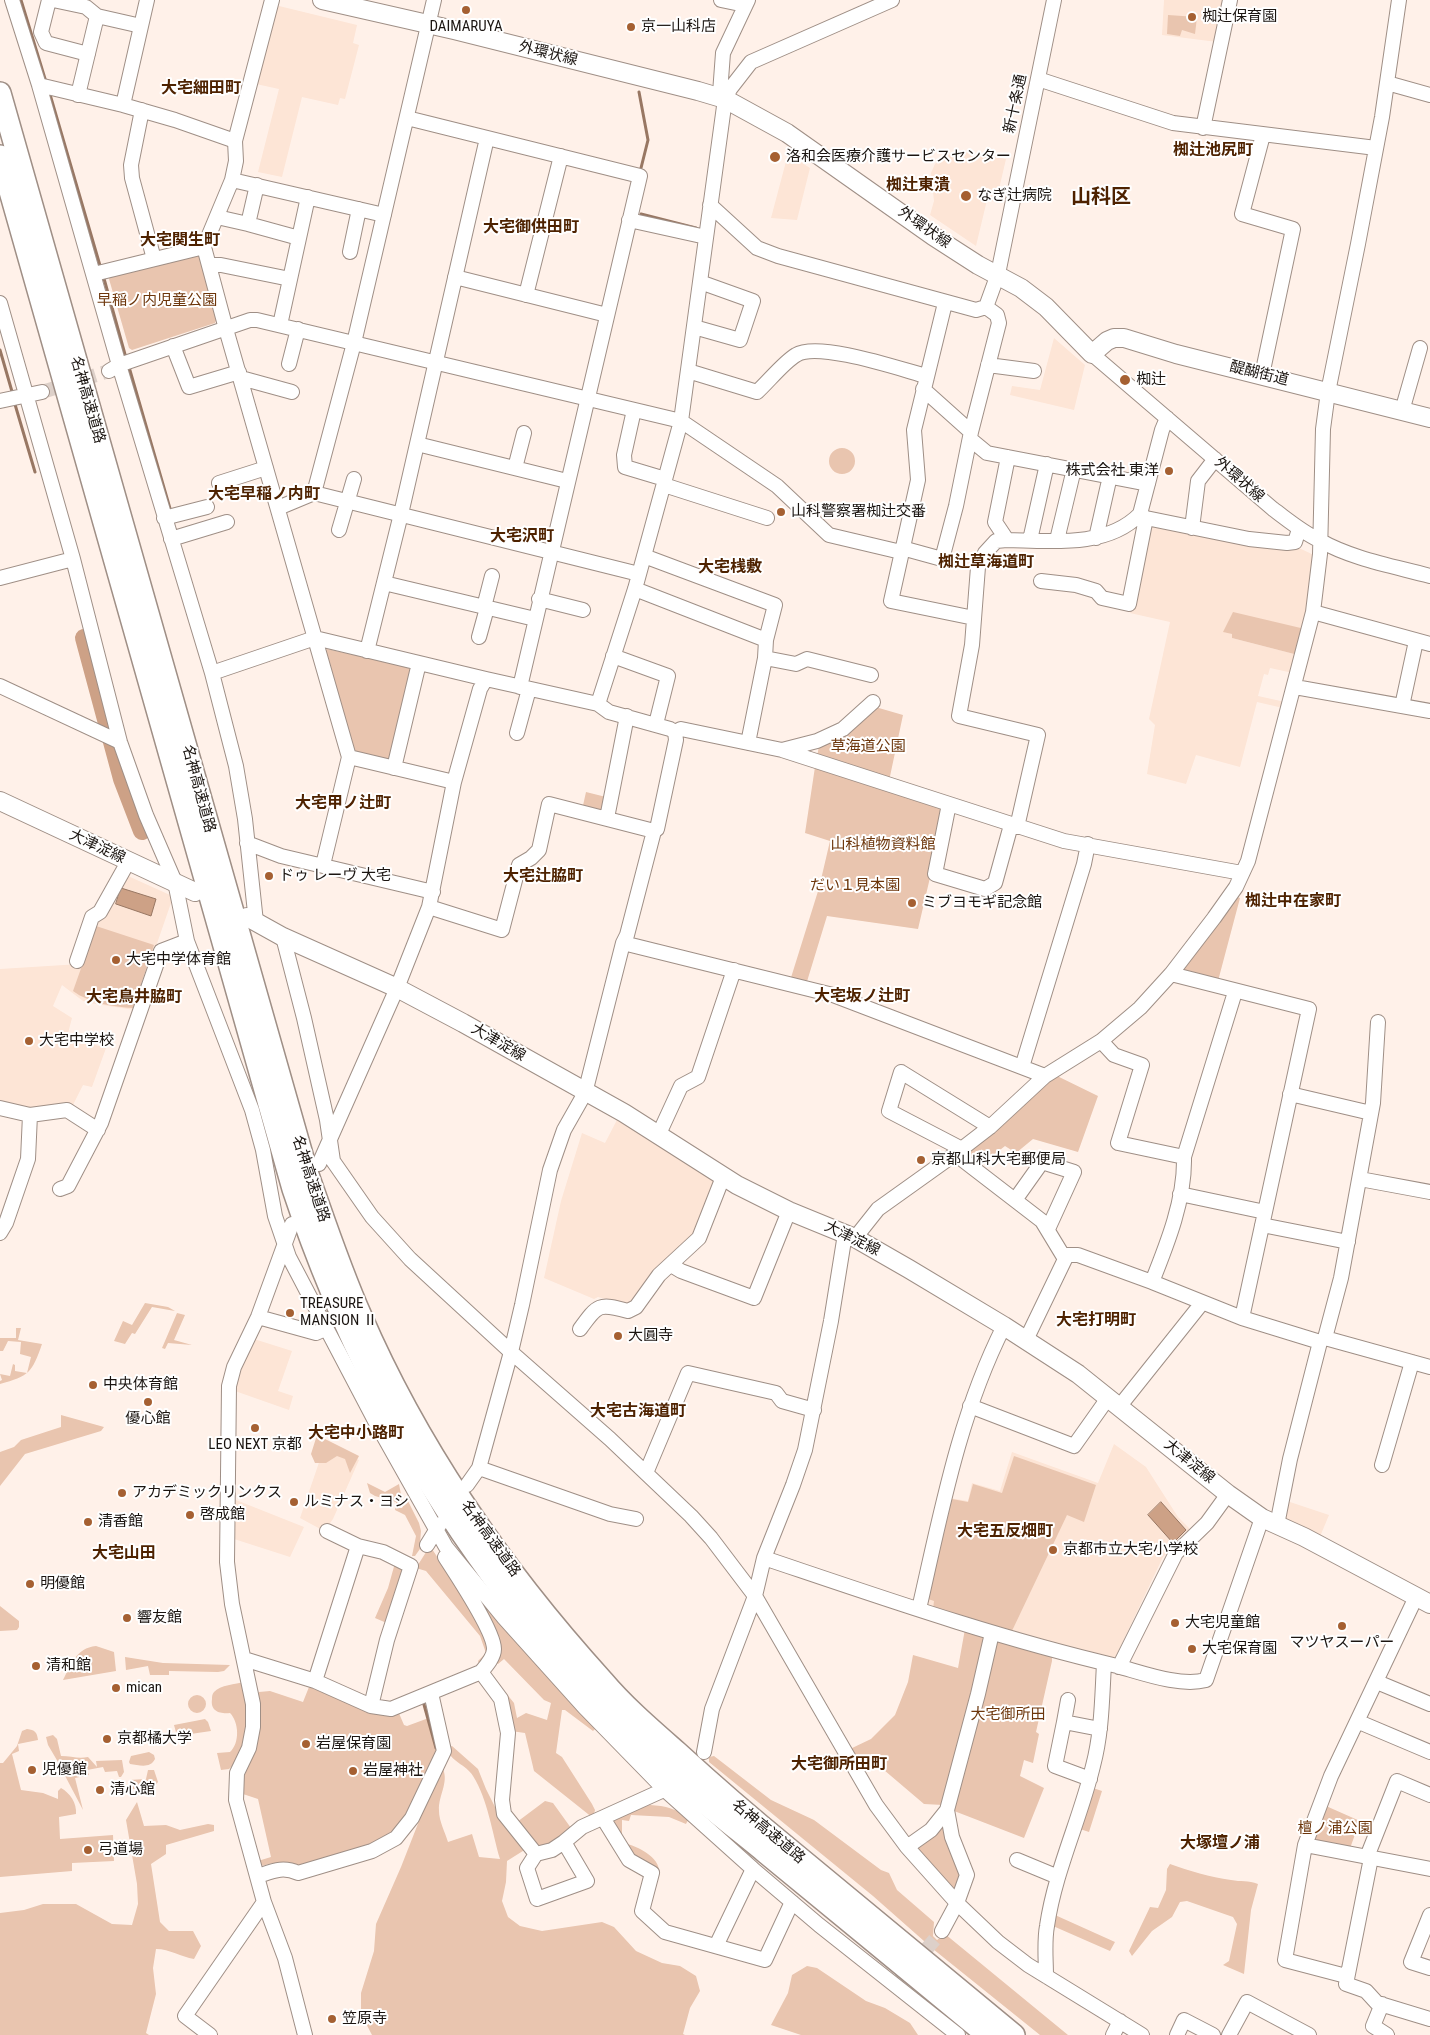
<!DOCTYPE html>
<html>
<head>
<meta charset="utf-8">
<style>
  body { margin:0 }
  canvas { display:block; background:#fff1e9 }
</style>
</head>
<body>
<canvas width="1430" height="2035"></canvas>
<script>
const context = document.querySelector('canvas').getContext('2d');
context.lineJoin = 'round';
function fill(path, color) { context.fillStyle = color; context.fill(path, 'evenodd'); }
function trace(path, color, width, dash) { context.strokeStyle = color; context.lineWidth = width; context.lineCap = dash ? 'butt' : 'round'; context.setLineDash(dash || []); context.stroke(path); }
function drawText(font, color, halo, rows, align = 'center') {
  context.font = font + ' "Roboto Condensed","Noto Sans JP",sans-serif'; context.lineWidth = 4; context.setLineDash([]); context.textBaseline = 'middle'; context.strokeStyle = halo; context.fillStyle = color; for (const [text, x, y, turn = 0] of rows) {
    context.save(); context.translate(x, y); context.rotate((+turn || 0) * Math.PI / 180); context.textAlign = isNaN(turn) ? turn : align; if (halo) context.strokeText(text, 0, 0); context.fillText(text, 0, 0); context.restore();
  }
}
const built = new Path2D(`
  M1164,0h61l-8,42 -55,-7z
  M279,6l78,19 -4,18 6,2 -14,54 -5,-1 -2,7 -36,-8 -20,80 -24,-5 21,-83 -23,-5 18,-75z
  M959,151l47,8 -10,43 -9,-2 -11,46 -46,-31 4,-14 -3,-28 4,-9 7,-6z
  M788,154l22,14 -13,52 -26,-2z
  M1054,338l31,27 -11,45 -64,-15 2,-9 28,4z
  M1148,521l151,27 17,8 -11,73 -81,3 9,2 -1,4 66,17 -5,18 -23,-5 -2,7 -4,-1 -6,22 27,6 -2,6 -26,-6 -17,65 -44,-12 -10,29 -39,-10 8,-49 -6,-6 21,-97 -40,-9z
  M128,876l42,19 2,5 -38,110 -44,-7 -7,-2 -21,-16 -9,21 19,12 -5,19 39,11 -14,39 -9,-2 -11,22 -41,3 -31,-8v-133l80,-5 16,-45 23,-38z
  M618,1118l95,62 1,4 -19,50 -65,69 -3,2 -29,-8 -4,2 -50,-21 17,-77 21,-68 23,10z
  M254,1339l38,12 -14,40 15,5 -4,14 -54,-19 2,-16z
  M1114,1444l32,23 32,50 11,11v4l-26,25 -49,103 -190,-53 26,-109 18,3 4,-18 28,8 12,-39 86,31z
  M325,1445l34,15 -26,59 -9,12 -24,-13z
  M236,1500l68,27 -14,30 -59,-19 1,-36z
  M1287,1501l42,14 -10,24 -35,-17z`);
const green = new Path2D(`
  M1168,15l29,2 -2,17 -13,-4 -2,6 -13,-2z
  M199,254l18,64 -2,5 -83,27 -3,-2 -20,-69 2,-5z
  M829 461a13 13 0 1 1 26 0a13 13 0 1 1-26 0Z
  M1233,612l72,17 -7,26 -66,-17v-4l-9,-2z
  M327,649l82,18 4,8 -20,86 -39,-5 -31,-103z
  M872,706l31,9 -14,66 -72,-23 2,-13z
  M815,767l131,42 -28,120 -91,-13 -22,72 -16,-4 30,-96 11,-47 -25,-8z
  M586,792l20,5 -4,14 -20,-1z
  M1235,896l5,2 -22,83 -35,-8 -2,-5z
  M96,926l58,19 -21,63c-20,-1 -44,-5 -60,-17z
  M1053,1074l45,22 -20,56 -45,-13 -17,14 -11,-7 -28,22 -14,-16z
  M145,1303l23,4 7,4 -23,-4 -17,27 -3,-1 -7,11 -11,-3 9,-20 9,4z
  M177,1313l8,2 -11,25 18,5 -24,-2 -3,6 -3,-1z
  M16,1328h5l-3,12 24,4c-10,29 -13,32 -42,40v-3l2,-1 -2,-6 10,2 3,-12 2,1v6l12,2 4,-16 -11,-3 1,-12 -13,-1 -5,10h-3v-13h16z
  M61,1415l43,12 -3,4 -76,23 -25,32v-34l14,-5 7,-7 40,-13z
  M317,1435l42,21 -9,17 -5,-14 -8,-3 -11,7h-11l-4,-9z
  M1014,1456l82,29 -12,37 -17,-7 -56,118 -78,-24 1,-8 -6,-2 24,-100 16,3 5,-18 29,9z
  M367,1483l18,9 14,-8 3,16 -2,8h2l5,-9 12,24 2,8 -1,13 2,2 -7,10h-3l4,-20 -11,-21 -10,-5 1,-8 -21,-6 -5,-3z
  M428,1549h4l31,47 26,46 1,10 -9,13 -2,-1 -1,-3 8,-8 -6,-17 -54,-65 -10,-3z
  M395,1563l11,7 -17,54 -14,-6 13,-30z
  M468,1585l128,143 -3,3 -28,-21h-3l-6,43 6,4 30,47 3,6 -2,8 -59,-47 -9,-38 -14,-2 -5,-38 8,10 3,15 9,-5 21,7 4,-17 -7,-3 -40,-41 -6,5 -4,-3z
  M0,1606l19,15v6l-2,3 -17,1z
  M965,1629l19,5 3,8 -44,163 -19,-1 -40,-34 -11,-16 -17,6 -6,-11 21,-10 24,-24 13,-33 5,-27 45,13z
  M998,1639l54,14v8l-16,71 3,2 -6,29 -9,-3 -4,16 24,12 -20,50 -75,-29 45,-168z
  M96,1646l18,6 2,19 -53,9c8,-15 13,-32 33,-34z
  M125,1657l38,6 67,2 -6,6 -6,1 -49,-1v4h-19l-2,-9 -22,4z
  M244,1682l7,30 -7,34 -8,16 -7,7 -8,1 -4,-17 13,-1c10,-9 9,-30 0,-39 -9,1 -20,-1 -18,-14 0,-2 0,-5 2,-7 6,-7 22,-8 30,-10z
  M309,1687l40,16 49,8 6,14 3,1 19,-7 6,1 8,26 -28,65 -27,29 -86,27 -26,-4 -12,3 -3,-2v-3l13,-4 -13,-58 -18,-6 14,-52 2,-44 3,-5 11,-1 33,11z
  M188 1704a9 9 0 1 1 18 0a9 9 0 1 1-18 0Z
  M205,1719l3,3 3,9 -34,5 -3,-11z
  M27,1729c8,1 10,3 11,11l-20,4 1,7 -7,3 9,36 22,3 15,6v-8l3,-3c9,5 16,15 15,26l-17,3 1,22 53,-4 1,26 -42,2v8l-72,6v-114h3l14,-17 5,-15z
  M53,1735l4,4 4,17c10,0 17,3 27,1l9,10 -1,-6 26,-1 2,12 -3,5h-2l-2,-6 -12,1 -2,-5 -16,3 2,5 -14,3 8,32 -21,-40 7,-2 -3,-7 -8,1 -10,-17 -2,-8z
  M452,1746l26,23 8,20 12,24 28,36 -19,12 -1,21 -4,19 6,16 12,9 22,5 60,-9 12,5 22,24 26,12 18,3 16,10 4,15 -10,17 -7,26 2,1h-313l-11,-21v-21l13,-42 2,-27 25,-57 40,-102c10,16 -3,29 -2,46 0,10 6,21 9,31l24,-8 7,23 21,2c-8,-27 -12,-59 -27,-83 -7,-12 -23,-14 -26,-28z
  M149,1752l5,3 1,4c-5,10 -16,6 -25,5l-1,-2 2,-6z
  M714,1756l57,44 43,20 67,50 8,3 8,17 37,32 -1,14 4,4 8,-6 123,101h-28l-107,-86 -60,-53 -164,-134v-5z
  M148,1770h6l4,12 -3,4 -23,3 -3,-2v-7l17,-1z
  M1090,1787l12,4 -13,41 -12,-4z
  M545,1801l8,2 18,25 -25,20 -6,1 -23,-27z
  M137,1802l7,24 22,-1 14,5 28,-6 6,1v6l-48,14v9l-15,10 9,58 9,9h24l8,15 -7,13c-13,-2 -24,-10 -38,-10l-3,19 3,26 -10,39 3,2h-149v-122l24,-3 19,-6h33l36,20 20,1 6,-21 -1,-20 -11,-64z
  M650,1805c15,1 28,3 38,15l-2,4 -17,-7 -38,-2 -2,6 -7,-1v15l-10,-5 2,-12 22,-10z
  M1326,1806l34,15 -11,30 -37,-8z
  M944,1822l20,55 -8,19 -42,-49z
  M624,1843c13,3 36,14 35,29l-2,2 -27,-15z
  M1170,1864c19,7 40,13 61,16 10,2 17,0 27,4l-7,26 -7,64 -21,-9 6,-4 8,-37 -4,-7 -46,-16 -7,1 -8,15 -20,14 -20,25 -3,-5 21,-44 8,1 8,-18 1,-21z
  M1055,1915l60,27 -5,9 -57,-25z
  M807,1966l10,2 49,33 19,7 25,15 8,12h-117l-30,-10 17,-32 4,-18z`);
const water = new Path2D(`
  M121,888l35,11 -5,17 -35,-12z
  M1161,1502l25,28 -13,13 -25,-28z`);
const stream = new Path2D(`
  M21,0l25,82
  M49,91l52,178
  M639,92l9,48 -7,28
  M641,214l55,14
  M103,275l23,83
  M0,350l13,45
  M129,367l42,145
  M14,401l21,71
  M423,1701l13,47`);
const river = new Path2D(`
  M84,638l38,141 20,52`);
const minorTunnel = new Path2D(`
  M42,392l67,-21
  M898,1982l44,-51`);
const minor = new Path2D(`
  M12,0l27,85 80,280 93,308 17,66 7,27 9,53 11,103
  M49,0l-8,32 5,11 42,11
  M53,0l33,7 11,9 44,10
  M272,0l-37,141 1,20 -4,19 -28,67 22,82 123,428 105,25
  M721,0l24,5
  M1038,79l135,44 203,25
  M1387,83l43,12
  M39,85l84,20 52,15 60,21
  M78,95l19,-79
  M725,99l-5,-6 3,-40 25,-53
  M123,105l24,-105
  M142,110l-11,55 1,13 22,81
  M407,118l233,58 -120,511
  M1203,128l27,-128
  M232,180l152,35
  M257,185l-9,39 51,14
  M710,205l47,43 21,8 198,54 10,-3
  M217,217l31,7
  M629,220l77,17
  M350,252l9,-43
  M210,265h11l69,14
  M94,274l110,-27
  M455,277l152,38
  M526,295l35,-139
  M0,303l73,256 47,183 26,73 29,67 12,59 65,169 11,40 12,66 14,41 85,162 72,128 58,71 80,89 81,83 88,79 66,56 139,110
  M945,303l-31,127 4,50 -27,121 83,17
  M986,307l12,-33 56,-274
  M280,325l28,-128
  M694,327l46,13 13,-39 -53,-19
  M173,346l16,41 50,-15
  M1092,354l181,155c15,11 29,23 46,31 33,19 74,26 111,36
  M289,364l9,-35
  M988,365l46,6
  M109,371l10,-6 131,-45h7l424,101 96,65 52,49 72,17
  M688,371l69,21c11,-10 27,-30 39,-37 22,-14 104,14 130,21
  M1262,375l31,-146 -51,-15 21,-79
  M241,378l51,14
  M923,389l48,43
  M0,401l42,-9
  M634,410l-10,45 1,12 40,12
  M1402,411l18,-63
  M970,439l17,14 161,31
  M417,444l150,37
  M515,468l9,-35
  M219,483l47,-15
  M664,485l103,33
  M314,493l40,-150 80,-343
  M278,508l36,-15 325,81
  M1140,514l6,4 103,21 38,4 8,-1 4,-13
  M164,518l43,-11
  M1192,528l6,-47 17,-22
  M339,530l15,-51
  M1096,538l14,-62
  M171,539l56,-17
  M1007,540l-12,-18 13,-65
  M1030,540l17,-76
  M1057,540l17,-71
  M902,548l40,11 14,-53 15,-74 28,-109 -2,-8 -11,-8
  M644,556l131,49 -9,35
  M0,578l73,-19
  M1041,581l35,4 20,6 6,7 27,6 17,-86
  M384,583l151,36
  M635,589l131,51 -1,18 -17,85
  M539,599l44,11
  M484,607l8,-31
  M1313,612l117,32
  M479,637l8,-29
  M367,651l34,-137 86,-376
  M613,656l55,20 -12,48
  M765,658l31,6 11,-5 64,16
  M212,673l103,-35 171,41 112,25 11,8 61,17 5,3 6,-3 101,21 282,91 178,32
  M0,686l120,56
  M1295,687l135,24
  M598,704l37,-115 46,-168 44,-322 5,-10 21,-27 141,-62
  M1402,706l14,-65
  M517,733l12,-44
  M782,750l35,-9 26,-12 30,-27
  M394,768l25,-105
  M949,804l-14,70 50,15 10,-6 16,-58
  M607,818l20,-102
  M1017,827l21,-92 -79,-19 13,-71 6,-78 7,-14 11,-12 11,-1c44,1 100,8 133,-26l22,-84 5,-12
  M247,843l34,13 152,36
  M323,865l26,-108
  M429,907l73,23 17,-65 12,-7 8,-8 10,-46 105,27
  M283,937l21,81 23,102 6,41 39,56 38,42 101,93 99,87 81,77 20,22 44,58 121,209 31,42 50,56 41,39 30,23 114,70
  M623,943l210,52 212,81
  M77,961l15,-44 8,-5 28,-50
  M1171,974l138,35 -67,309
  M1101,1041l13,14 28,10 -24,78 66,14
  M1022,1067l62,-203 4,-20
  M1290,1094l81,19
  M0,1108l30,7 37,-5 31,20
  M658,1136l23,-50 17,-9 36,-107
  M962,1149l-73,-38 12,-39 89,55
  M955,1154l87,67 23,38
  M319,1164l78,-176 32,-81 25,-125 26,-93 6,-10
  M1360,1179l70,13
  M60,1189l8,-3 33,-63 60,-172 26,-10
  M1180,1194l85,18
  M1015,1200l27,-38 32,10 -26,57
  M1262,1225l86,17
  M0,1233l6,-10 22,-64 2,-44
  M855,1238l23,-29 77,-55 35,-27 55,-51 56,-35 39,-33 31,-34 43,-56 22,-31 12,-26 65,-249 7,-58 3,-125 5,-37 30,-148 24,-127 17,-117
  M671,1265l10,6 73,27 35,-87
  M1152,1282c16,-40 33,-83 32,-125l51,-165
  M258,1317l58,16 9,-4
  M580,1329c18,-25 19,-26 48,-18l8,-4 23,-32 40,-37 24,-61
  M1325,1338l105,29
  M1026,1340l41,-85h11l74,27 90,36 78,24
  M970,1406l104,40 34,-48
  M1119,1407l83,-104
  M1382,1465l30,-103
  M479,1468l131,46 26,5
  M646,1473l42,-100 88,20 6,8 32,9
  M467,1485l12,-17 32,-116 11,-47 28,-135 14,-40 21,-37 38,-150 4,-8 27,-104 3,-2 19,-89 -1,-8
  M1277,1525l13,-66 30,-117 5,-4 16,-60 32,-175 5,-81
  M327,1531l31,15 25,6 28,14 -24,74 -16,66
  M427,1545l13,-21
  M764,1558c116,39 233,80 353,108 26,7 63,21 89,14l56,-162
  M919,1609c22,-96 40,-194 85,-283
  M244,1659l71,22 56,25 20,3 90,-37c6,-7 13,-15 13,-23 0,-18 -38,-75 -49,-92
  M1119,1667l57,-114 31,-30 21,-29
  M481,1672l20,27 7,34 -6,67 2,14 32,40 16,-4 12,-8 18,-15 86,-39
  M315,1681l43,-135
  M1377,1682l53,22
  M1064,1722l4,-22
  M1359,1722l71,30
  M704,1752l8,-43 43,-113 9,-38 29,-73 12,-35 26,-129 14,-87
  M1090,1779l-35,-13 9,-44 36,7
  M603,1818l26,42 23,13 -10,38 23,21 100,28 27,-58
  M1305,1845l125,24
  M907,1847l24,-17 16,-20
  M536,1854l-9,14 10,31 50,-18 -23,-39
  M1367,1857l30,-76 33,14
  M1371,1858l-25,126 20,7 11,12 53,16
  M1017,1860l41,17
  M258,1876c15,-5 25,-10 40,-3l74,-22 24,-13 16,-20 32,-67 -13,-58
  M264,1902l-28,-102 1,-27 12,-25 4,-21v-23l-21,-100 -5,-42 2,-176 5,-19 24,-50 34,-93
  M1430,1915l-19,47 19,6
  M942,1931l15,-28 10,-28 -15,-38 -5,-27 31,-116 14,-61
  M716,1946l37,-77
  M1046,1976c0,-16 -2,-34 1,-50 8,-55 33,-106 46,-160 9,-34 9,-68 11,-102
  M1346,1976l-61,-16 20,-115 26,-69 85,-179
  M1382,2004l-9,22 14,9
  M210,2035l-25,-19 79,-114 21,56 20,77
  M1113,2035l7,-14
  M1177,2035l7,-15 29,15
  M1229,2035l18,-33 62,33`);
const major = new Path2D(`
  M322,0l132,30 244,61 27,8 62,34 146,103 45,29 43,23 25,19 46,47 15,-13 7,-3h10l52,16 254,64
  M0,801l195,91
  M247,917l36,20 114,51 66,35 161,90 113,72 52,26 66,27 54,31 95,57 74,48 150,120 34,24 42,19 126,67`);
const highway = new Path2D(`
  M0,93l307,1079c17,48 33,97 54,144 58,134 144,257 242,365 22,26 49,49 74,71 37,34 74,66 112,97 75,62 150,124 225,186
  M0,156l293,1033c46,138 112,269 199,387 22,30 44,60 69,88 24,26 49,51 74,76 40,41 87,77 131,113 74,61 147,121 221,182`);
const markers = [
  [466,10,5,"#a56032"],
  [1192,17,5,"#a56032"],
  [631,27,5,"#a56032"],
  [775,157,6,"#a56032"],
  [966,196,6,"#a56032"],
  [1125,380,6,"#a56032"],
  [1169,471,5,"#a56032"],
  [781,512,5,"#a56032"],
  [269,876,5,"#a56032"],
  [912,903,5,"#a56032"],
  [116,960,5,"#a56032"],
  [29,1041,5,"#a56032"],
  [921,1160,5,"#a56032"],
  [290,1313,5,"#a56032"],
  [618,1336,5,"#a56032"],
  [93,1385,5,"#a56032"],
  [148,1402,5,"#a56032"],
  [255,1428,5,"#a56032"],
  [122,1493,5,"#a56032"],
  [294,1502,5,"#a56032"],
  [190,1515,5,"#a56032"],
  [88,1522,5,"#a56032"],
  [1053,1550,5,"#a56032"],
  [30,1584,5,"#a56032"],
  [127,1618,5,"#a56032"],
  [1175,1623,5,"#a56032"],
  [1342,1626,5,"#a56032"],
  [1192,1649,5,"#a56032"],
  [36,1666,5,"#a56032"],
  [116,1688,5,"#a56032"],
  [107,1739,5,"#a56032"],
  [306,1744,5,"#a56032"],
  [32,1770,5,"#a56032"],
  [353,1771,5,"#a56032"],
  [100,1790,5,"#a56032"],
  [88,1850,5,"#a56032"],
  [332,2019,5,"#a56032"]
];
const poiNames = [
  ["椥辻保育園",1202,17],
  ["DAIMARUYA",466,27,"center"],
  ["京一山科店",641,27],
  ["洛和会医療介護サービスセンター",786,157],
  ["なぎ辻病院",977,196],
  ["椥辻",1136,380],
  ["株式会社 東洋",1159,471,"right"],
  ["山科警察署椥辻交番",791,512],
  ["ドゥ レーヴ 大宅",279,876],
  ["ミブヨモギ記念館",922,903],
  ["大宅中学体育館",126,960],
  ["大宅中学校",39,1041],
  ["京都山科大宅郵便局",931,1160],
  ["TREASURE",300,1304],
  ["MANSION Ⅱ",300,1321],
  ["大圓寺",628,1336],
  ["中央体育館",103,1385],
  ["優心館",148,1419,"center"],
  ["LEO NEXT 京都",255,1445,"center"],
  ["アカデミックリンクス",132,1493],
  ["ルミナス・ヨシ",304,1502],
  ["啓成館",200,1515],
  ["清香館",98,1522],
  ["京都市立大宅小学校",1063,1550],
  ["明優館",40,1584],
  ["響友館",137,1618],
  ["大宅児童館",1185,1623],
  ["マツヤスーパー",1342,1643,"center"],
  ["大宅保育園",1202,1649],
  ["清和館",46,1666],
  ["mican",126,1688],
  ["京都橘大学",117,1739],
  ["岩屋保育園",316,1744],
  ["児優館",42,1770],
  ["岩屋神社",363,1771],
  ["清心館",110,1790],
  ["弓道場",98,1850],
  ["笠原寺",342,2019]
];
const streetNames = [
  ["外環状線",548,54,14],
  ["新十条通",1016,104,-78],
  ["外環状線",924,228,35],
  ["醍醐街道",1259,374,14],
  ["名神高速道路",87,400,74],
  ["外環状線",1239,480,41],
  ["名神高速道路",198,789,75],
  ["大津淀線",97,847,25],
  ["大津淀線",498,1043,30],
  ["名神高速道路",310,1179,72],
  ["大津淀線",852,1239,26],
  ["大津淀線",1189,1462,39],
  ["名神高速道路",490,1539,54],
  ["名神高速道路",768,1832,40]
];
const parkNames = [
  ["早稲ノ内児童公園",157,301],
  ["草海道公園",868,747],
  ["山科植物資料館",883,845],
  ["だい１見本園",855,886],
  ["大宅御所田",1008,1715],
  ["檀ノ浦公園",1335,1829]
];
const neighbourhoodNames = [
  ["大宅細田町",201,89],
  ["椥辻池尻町",1213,151],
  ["椥辻東潰",918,186],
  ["大宅御供田町",531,228],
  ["大宅関生町",180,241],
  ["大宅早稲ノ内町",264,495],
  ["大宅沢町",522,537],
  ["椥辻草海道町",986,563],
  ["大宅桟敷",730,568],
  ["大宅甲ノ辻町",343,804],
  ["大宅辻脇町",543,877],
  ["椥辻中在家町",1293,902],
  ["大宅坂ノ辻町",862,997],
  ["大宅鳥井脇町",134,998],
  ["大宅打明町",1096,1321],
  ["大宅古海道町",638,1412],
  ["大宅中小路町",356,1434],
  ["大宅五反畑町",1005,1532],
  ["大宅山田",124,1554],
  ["大宅御所田町",839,1765],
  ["大塚壇ノ浦",1220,1844]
];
const districtNames = [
  ["山科区",1101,198]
];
fill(built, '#fde5d6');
fill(green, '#e9c5af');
fill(water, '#cda186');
trace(water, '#987763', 1);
trace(stream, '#987763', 3);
trace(river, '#cda186', 18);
trace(minorTunnel, '#ddd0c9', 14, [14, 7]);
trace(minor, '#9f8f86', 16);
trace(major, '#9f8f86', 20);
trace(highway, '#9f8f86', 24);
trace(minor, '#fff', 14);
trace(major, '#fff', 18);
trace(highway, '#fff', 21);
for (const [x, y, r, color] of markers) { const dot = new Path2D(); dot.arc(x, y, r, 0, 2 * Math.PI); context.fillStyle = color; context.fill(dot); trace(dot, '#fff', 2); }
drawText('15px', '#1b1511', '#fff', poiNames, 'left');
drawText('15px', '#1b1511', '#fff', streetNames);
drawText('15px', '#6d360b', '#fff', parkNames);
drawText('bold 16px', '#4e2200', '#fff', neighbourhoodNames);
drawText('bold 20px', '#4e2200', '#fff', districtNames);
</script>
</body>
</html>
